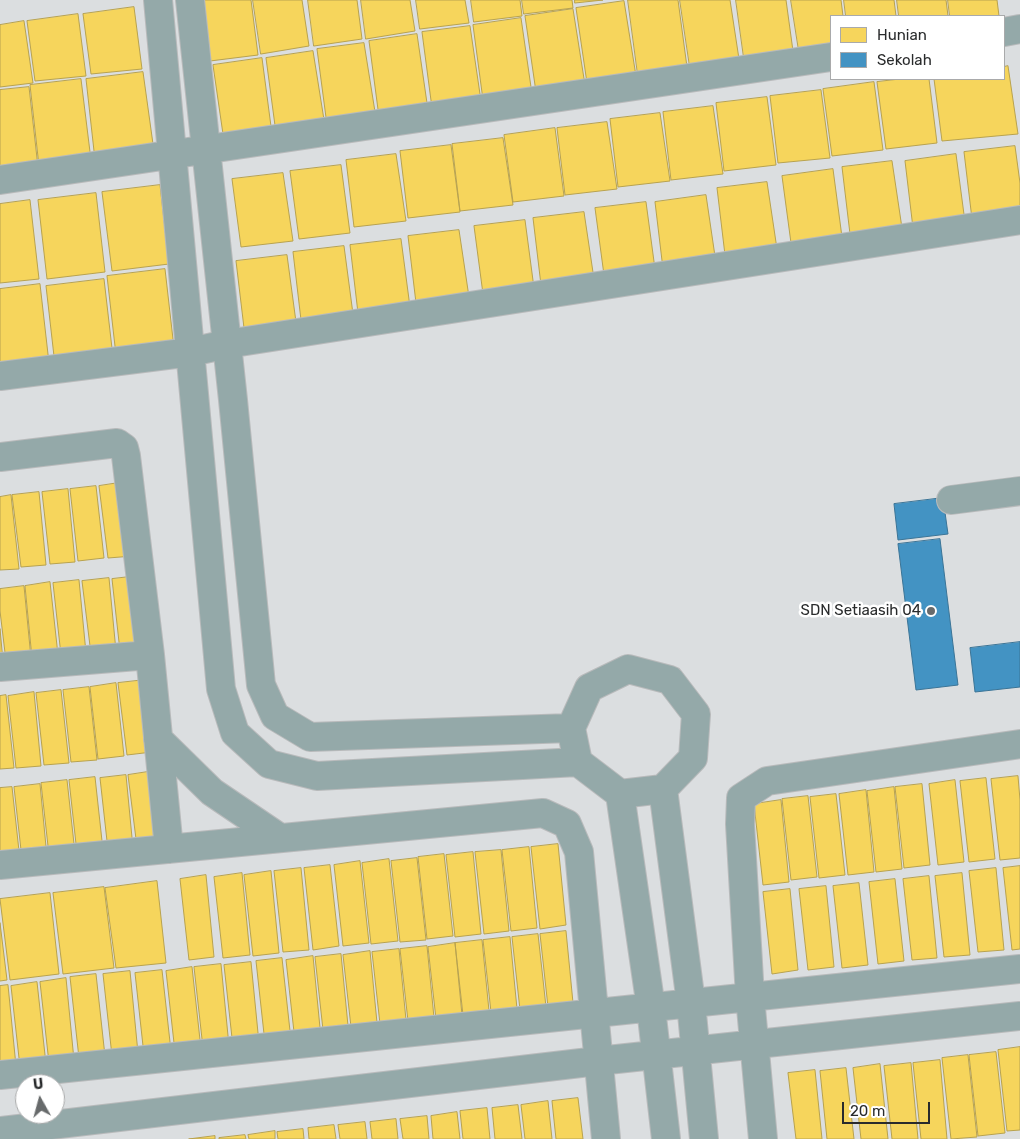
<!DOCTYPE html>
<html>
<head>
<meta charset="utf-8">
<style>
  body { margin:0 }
  #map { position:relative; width:1020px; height:1139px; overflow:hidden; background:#dbdee0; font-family:Rubik,sans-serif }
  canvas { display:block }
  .legend { position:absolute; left:830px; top:15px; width:175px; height:65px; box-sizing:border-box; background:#fff; border:1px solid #a9aaab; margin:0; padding:6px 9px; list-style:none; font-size:15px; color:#292b2c }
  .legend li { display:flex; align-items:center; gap:10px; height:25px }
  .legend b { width:25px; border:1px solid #a9aaab }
  .north { position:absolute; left:15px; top:1074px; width:50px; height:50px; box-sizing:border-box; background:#fff; border:1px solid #a9aaab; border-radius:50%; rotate:353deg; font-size:14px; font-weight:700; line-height:20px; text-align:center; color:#292b2c }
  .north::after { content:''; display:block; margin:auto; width:18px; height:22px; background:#676a6b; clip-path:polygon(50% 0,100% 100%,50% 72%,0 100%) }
  .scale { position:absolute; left:842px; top:1102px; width:88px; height:22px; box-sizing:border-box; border:2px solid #292b2c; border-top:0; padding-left:6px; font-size:15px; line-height:18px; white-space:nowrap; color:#292b2c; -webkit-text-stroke:4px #fff; paint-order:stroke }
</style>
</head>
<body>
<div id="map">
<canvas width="1020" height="1139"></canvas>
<ul class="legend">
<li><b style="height:14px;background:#f6d55c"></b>Hunian</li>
<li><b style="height:14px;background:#4393c3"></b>Sekolah</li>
</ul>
<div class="north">U</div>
<div class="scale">20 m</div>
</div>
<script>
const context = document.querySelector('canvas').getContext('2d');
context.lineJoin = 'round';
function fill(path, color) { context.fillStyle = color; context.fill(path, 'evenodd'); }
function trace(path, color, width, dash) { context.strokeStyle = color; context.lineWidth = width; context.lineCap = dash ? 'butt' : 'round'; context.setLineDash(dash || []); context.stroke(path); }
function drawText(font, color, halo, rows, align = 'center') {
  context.font = font + ' Rubik,sans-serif'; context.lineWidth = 5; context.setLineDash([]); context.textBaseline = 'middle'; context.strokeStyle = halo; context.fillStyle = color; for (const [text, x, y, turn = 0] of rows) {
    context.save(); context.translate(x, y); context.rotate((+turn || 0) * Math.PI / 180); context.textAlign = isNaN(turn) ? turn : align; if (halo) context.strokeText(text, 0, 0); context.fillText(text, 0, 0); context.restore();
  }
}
const homes = new Path2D(`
  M201,0h50l7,55 -48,6z
  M253,0h49l7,46 -48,8z
  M308,0h49l5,39 -48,7z
  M361,0h49l5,31 -49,8z
  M416,0h49l4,23 -49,6z
  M471,0h49l2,16 -48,6z
  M522,0h50l1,8 -49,6z
  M575,0h28l-28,3z
  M628,0h50l9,67 -49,8z
  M680,0h50l9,59 -49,8z
  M736,0h50l7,51 -49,7z
  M791,0h50l2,16h-12v30l-32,5z
  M844,0h50l2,16h-50z
  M897,0h49l2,16h-49z
  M948,0h49l2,16h-49z
  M624,1l12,75 -49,7 -11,-75z
  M134,7l8,62 -51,5 -8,-60z
  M573,9l12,76 -49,7 -11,-76z
  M78,14l8,62 -51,5 -8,-60z
  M521,18l11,76 -49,6 -10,-75z
  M24,21l9,62 -33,4v-62z
  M470,26l11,75 -49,7 -10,-76z
  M417,34l11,76 -49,7 -10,-76z
  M364,43l12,75 -49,7 -10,-76z
  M313,51l12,75 -49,7 -10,-75z
  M262,58l10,76 -48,7 -11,-76z
  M1008,66l10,68 -76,7 -8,-62h70v-12z
  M143,72l10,72 -58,16 -9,-81z
  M81,79l10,81 -52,6 -9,-81z
  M900,79h29l8,64 -51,6 -9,-67z
  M874,82l9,68 -51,6 -9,-67z
  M29,87l9,80 -38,5v-82z
  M821,90l9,68 -52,5 -8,-67z
  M767,97l9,68 -52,6 -8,-68z
  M713,106l10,68 -52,6 -8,-68z
  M660,113l10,68 -52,6 -8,-68z
  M607,122l10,67 -52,6 -8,-67z
  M555,128l9,68 -51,6 -9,-67z
  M503,138l10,67 -53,6 -8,-67z
  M451,145l9,67 -52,6 -8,-67z
  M1015,146l5,37v31l-48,5 -8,-67z
  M396,154l10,67 -52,6 -8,-67z
  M956,154l9,68 -52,6 -8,-67z
  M892,161l10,67 -52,6 -8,-67z
  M341,165l9,68 -51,6 -9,-68z
  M833,169l9,68 -51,6 -9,-67z
  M283,173l10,68 -52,6 -9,-68z
  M767,182l10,67 -52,6 -8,-67z
  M160,185l9,79 -57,7 -10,-79z
  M96,193l9,79 -58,7 -9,-79z
  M706,195l10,68 -53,6 -8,-67z
  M30,200l9,79 -39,4v-79z
  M646,202l9,67 -51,6 -9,-67z
  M584,212l10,67 -53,6 -8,-67z
  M525,220l9,68 -51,6 -9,-68z
  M459,230l10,67 -53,6 -8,-67z
  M401,239l9,68 -52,6 -8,-68z
  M344,246l9,68 -52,6 -8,-68z
  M287,255l9,67 -52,6 -8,-67z
  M165,269l9,79 -58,7 -9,-79z
  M104,279l9,78 -58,8 -9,-79z
  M40,284l9,79 -49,6v-80z
  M125,482l8,74 -25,2 -9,-72z
  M96,486l8,72 -26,3 -8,-72z
  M68,489l7,73 -25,2 -8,-72z
  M39,492l7,73 -25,2 -9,-72z
  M11,495l8,74 -19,1v-73z
  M138,576l7,72 -25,3 -8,-72z
  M109,578l7,73 -25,3 -9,-73z
  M79,580l7,73 -25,2 -8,-72z
  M50,582l8,73 -26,3 -7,-72z
  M24,586l7,72 -25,3 -6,-50v-22z
  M0,629l3,32 -3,1z
  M145,680l7,72 -25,3 -9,-72z
  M116,683l8,73 -26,3 -8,-72z
  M89,687l8,73 -26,2 -8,-72z
  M61,690l8,73 -25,2 -8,-72z
  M34,692l7,74 -25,2 -8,-72z
  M6,695l8,73 -14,1v-73z
  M154,771l8,73 -25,3 -9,-72z
  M126,775l7,73 -25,2 -8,-72z
  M1018,776l2,24v58l-20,2 -9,-81z
  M95,777l8,73 -26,3 -8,-73z
  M986,778l9,81 -26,3 -9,-81z
  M67,780l8,73 -26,2 -8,-72z
  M955,780l9,82 -26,3 -9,-81z
  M40,784l7,73 -25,2 -8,-72z
  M922,784l8,81 -26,3 -9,-81z
  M12,787l8,73 -20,2v-74z
  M894,787l8,82 -26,3 -9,-81z
  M866,790l8,82 -26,3 -9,-81z
  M836,794l9,81 -26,3 -9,-81z
  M808,796l9,81 -26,3 -9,-81z
  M781,800l8,82 -26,3 -9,-81z
  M558,844l8,81 -26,4 -9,-82z
  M529,847l8,81 -26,3 -9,-81z
  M501,850l8,81 -25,3 -9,-82z
  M473,852l8,82 -26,3 -9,-82z
  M444,854l9,82 -26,3 -9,-82z
  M417,858l9,82 -26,2 -9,-81z
  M389,859l9,82 -27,3 -9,-81z
  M360,861l9,82 -26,3 -9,-81z
  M330,865l9,81 -26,4 -9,-82z
  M1020,866v83l-8,1 -9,-82z
  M301,868l8,82 -26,2 -9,-81z
  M996,868l8,82 -26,2 -9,-81z
  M271,871l8,82 -26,3 -9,-81z
  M242,873l8,82 -27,3 -9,-81z
  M962,873l8,82 -26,2 -9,-81z
  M206,875l8,82 -25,3 -9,-81z
  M929,876l8,82 -25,2 -9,-81z
  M895,879l9,82 -26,3 -9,-82z
  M157,881l9,82 -50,5 -11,-80z
  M859,883l9,82 -26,3 -9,-82z
  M826,886l8,81 -26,3 -9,-81z
  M104,887l10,81 -51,6 -10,-81z
  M790,889l8,81 -26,4 -9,-82z
  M50,893l9,81 -49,6 -10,-81z
  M0,923l7,57 -7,1z
  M566,931l8,82 -25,3 -9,-82z
  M538,934l9,82 -26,3 -9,-82z
  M510,937l8,82 -26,2 -9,-81z
  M482,940l8,81 -26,3 -9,-81z
  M455,943l8,82 -26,3 -9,-81z
  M427,946l8,82 -26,2 -9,-81z
  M399,949l8,81 -26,3 -9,-81z
  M370,951l8,82 -26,3 -9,-81z
  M341,954l8,82 -25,3 -9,-82z
  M313,956l8,82 -26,3 -9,-81z
  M282,958l9,82 -26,3 -9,-82z
  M251,962l8,81 -26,4 -9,-82z
  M221,964l8,82 -26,2 -9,-81z
  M192,967l9,82 -26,3 -9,-81z
  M162,970l9,81 -27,4 -9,-82z
  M130,971l8,82 -26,3 -9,-82z
  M96,974l9,82 -26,2 -9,-81z
  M66,978l8,82 -25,3 -9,-81z
  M37,982l9,82 -26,3 -9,-81z
  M8,985l8,81 -16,2v-82z
  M1020,1047v83l-13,1 -9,-81z
  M996,1052l9,81 -27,3 -9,-81z
  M968,1055l9,82 -26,2 -9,-81z
  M940,1060l7,79h-26l-8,-76z
  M911,1063l7,76h-26l-8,-73z
  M880,1064l8,75h-27l-8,-71z
  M846,1068l8,71h-27l-7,-68z
  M815,1070l7,69h-26l-8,-66z
  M578,1098l5,41h-27l-4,-38z
  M548,1101l4,38h-27l-4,-34z
  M518,1105l4,34h-27l-3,-31z
  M487,1108l3,31h-27l-3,-28z
  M457,1112l3,27h-27l-2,-23z
  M427,1116l2,23h-26l-3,-20z
  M396,1119l2,20h-26l-2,-17z
  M365,1122l2,17h-27l-2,-14z
  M334,1125l2,14h-27l-1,-11z
  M303,1129l1,10h-26l-1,-7z
  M275,1131v8h-26l-1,-4z
  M245,1135l1,4h-27v-1z
  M215,1136v3h-26z`);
const schools = new Path2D(`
  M943,498l5,36 -50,6 -4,-36z
  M940,539l18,146 -42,5 -18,-146z
  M1020,642v45l-45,5 -5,-44z`);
const minor = new Path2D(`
  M158,0l63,689 14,44 34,31 48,12 261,-14
  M190,0l43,400 28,285 14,31 35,21 261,-9
  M1004,32l16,-3
  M0,180l831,-123
  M0,376l191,-24 36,-8 793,-124
  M0,457l117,-14 7,5 2,8 24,199 19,194
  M951,500l69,-9
  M0,667l150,-12
  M628,669l42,11 26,34 -3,44 -30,31 -43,5 -42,-32 -7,-34 18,-40z
  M158,739l54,53 68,46
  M663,789l28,214 13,136
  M620,794l31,214 15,131
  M0,865l543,-52 24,11 12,28 27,287
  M0,1075l1020,-106
  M0,1131l598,-70 422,-45
  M763,1139l-13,-142 -10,-173 1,-26 26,-17 253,-37`);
const markers = [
  [931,611,5,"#676a6b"]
];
const poiNames = [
  ["SDN Setiaasih 04",921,611]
];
fill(homes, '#f6d55c');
trace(homes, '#b8a24e', 1);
fill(schools, '#4393c3');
trace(schools, '#3b7496', 1);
trace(minor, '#b8babb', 30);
trace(minor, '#94a9a9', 28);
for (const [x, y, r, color] of markers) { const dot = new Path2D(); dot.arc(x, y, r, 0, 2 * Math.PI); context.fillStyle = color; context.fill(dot); trace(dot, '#fff', 2); }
drawText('15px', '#292b2c', '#fff', poiNames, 'right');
</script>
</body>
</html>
